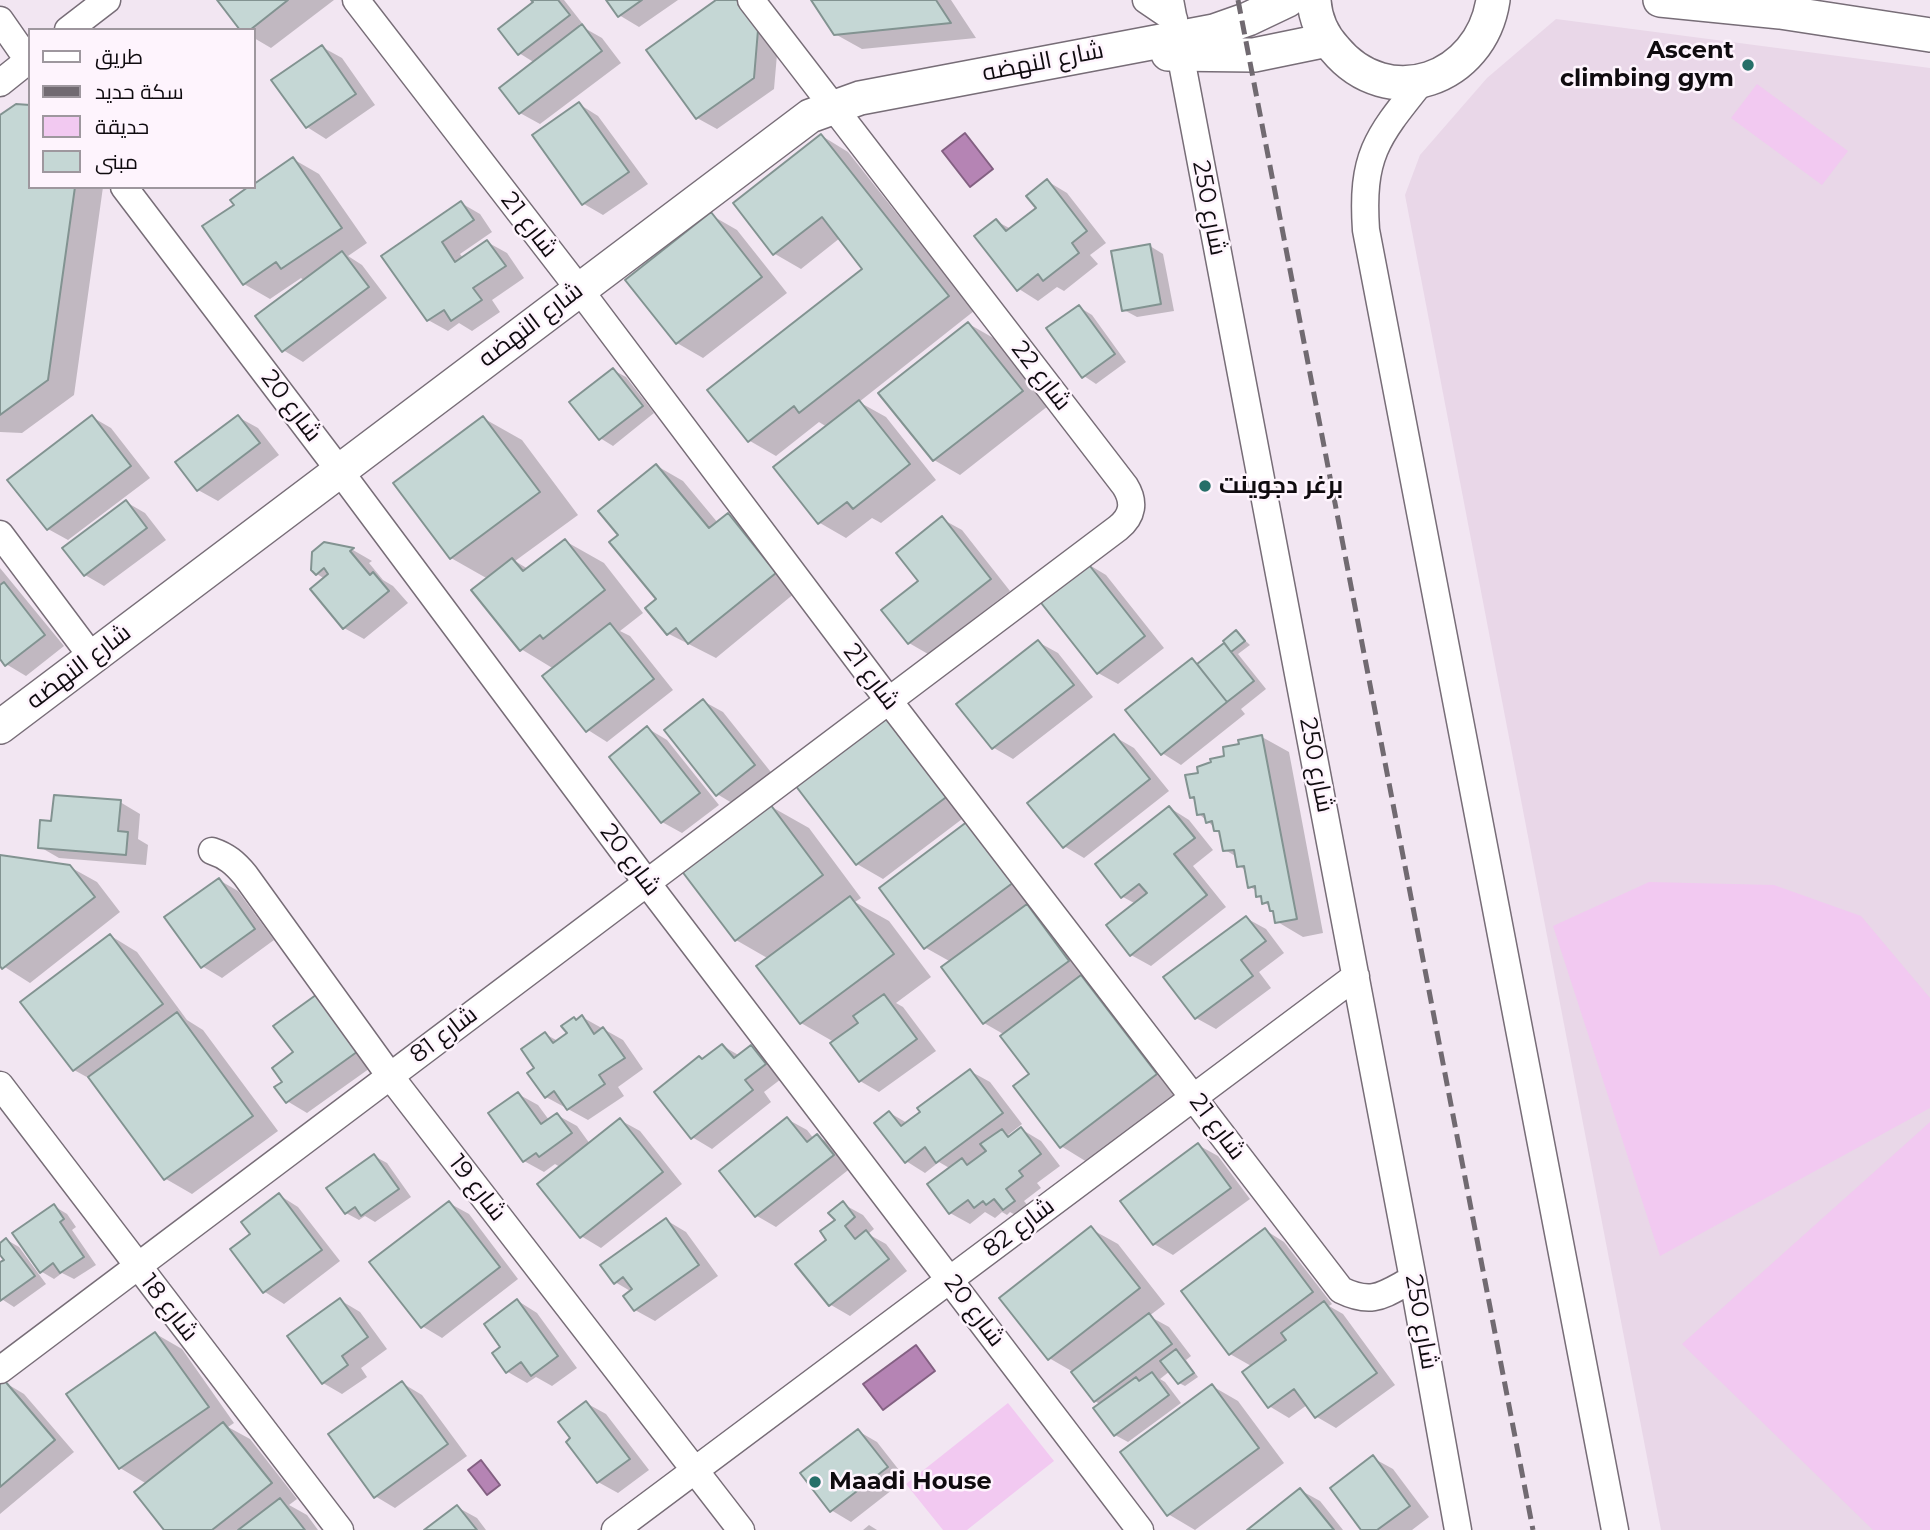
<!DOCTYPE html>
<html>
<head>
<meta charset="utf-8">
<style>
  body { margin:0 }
  #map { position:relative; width:1930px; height:1530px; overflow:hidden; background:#f2e6f2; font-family:Montserrat,Cairo,sans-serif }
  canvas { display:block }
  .legend { position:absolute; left:28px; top:28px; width:228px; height:161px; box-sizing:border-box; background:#fef4fd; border:2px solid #9e979e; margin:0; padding:9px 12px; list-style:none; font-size:21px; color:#0f0b0f }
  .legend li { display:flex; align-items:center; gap:14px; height:35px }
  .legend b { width:35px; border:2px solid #9e979e }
</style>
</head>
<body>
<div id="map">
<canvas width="1930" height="1530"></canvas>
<ul class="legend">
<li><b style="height:9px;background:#fff"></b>طريق</li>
<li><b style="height:9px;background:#716a71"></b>سكة حديد</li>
<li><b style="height:19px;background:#f2c9f1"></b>حديقة</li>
<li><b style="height:19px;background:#c5d7d5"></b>مبنى</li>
</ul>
</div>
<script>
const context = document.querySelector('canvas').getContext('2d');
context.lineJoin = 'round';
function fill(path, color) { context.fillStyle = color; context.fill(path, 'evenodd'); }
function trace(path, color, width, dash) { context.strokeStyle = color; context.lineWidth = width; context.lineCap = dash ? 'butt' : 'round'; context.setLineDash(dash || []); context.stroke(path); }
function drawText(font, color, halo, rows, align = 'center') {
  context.font = font + ' Montserrat,Cairo,sans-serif'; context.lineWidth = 5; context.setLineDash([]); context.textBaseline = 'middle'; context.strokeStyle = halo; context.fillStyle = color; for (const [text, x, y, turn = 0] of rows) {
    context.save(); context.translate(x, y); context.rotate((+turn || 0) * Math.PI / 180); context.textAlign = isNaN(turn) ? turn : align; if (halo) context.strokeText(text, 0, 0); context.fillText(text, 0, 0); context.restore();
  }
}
const built = new Path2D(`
  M1556,19l374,49v1462h-269l-256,-1335 15,-40 67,-77z`);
const green = new Path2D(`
  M1757,84l91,67 -26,34 -91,-67z
  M1649,882l125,3 87,31 69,82v110l-270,148 -107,-330z
  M1930,1122v408h-57l-191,-186z
  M1008,1403l46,58 -87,69h-24l-37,-46z`);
const water = new Path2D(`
  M965,133l28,36 -23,18 -28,-36z
  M916,1345l19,26 -52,39 -20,-26z
  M481,1460l19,25 -13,10 -19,-25z`);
const shadow = new Path2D(`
  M219,0h115l-63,48 -17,-10v-8h-12z
  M533,0h31l18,23 -3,2 23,13 19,25 -81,61 -20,-11 15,-50 -16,-10 16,-50z
  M608,0h70l-39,27 -20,-12z
  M719,0h24l35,43 -4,46 -57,40 -20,-11z
  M813,0h138l25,38 -114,11 -27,-15z
  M322,47l20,11 33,47 -49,34 -19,-12z
  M579,104l19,12 50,68 -45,31 -19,-11 -50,-69z
  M0,117l30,70h73l-29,208 -52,38 -22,-1z
  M822,136l26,16 126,159 -115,91 27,15 50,63 -55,43 -9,-5 -26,20 -26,-15 -44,-55 51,-41 -8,-5 -43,34 -26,-15 -40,-50 155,-122 -25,-31 -39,31 -26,-15z
  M293,159l26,15 48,69 -19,13 14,9 25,33 -84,64 -20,-12 22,-69 -4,-3 -31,21 -26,-15 -8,-79 18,-19z
  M1047,181l20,12 39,50 -16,12 8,9 -34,27 -7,-4 -19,14 -19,-12 -23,-68 15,8 27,-21z
  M461,203l19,11 12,18 -32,22 3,4 24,-16 20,11 17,25 -32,22 8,12 -28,19 -13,-8 -11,8 -20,-11 -44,-64z
  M711,215l26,15 50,63 -84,65 -26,-15z
  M1150,246l13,8 11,57 -37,6 -13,-7z
  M1079,307l13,8 34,47 -30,22 -12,-8z
  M969,324l26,15 53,67 -88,69 -26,-15z
  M613,370l13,7 28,36 -41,33 -13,-8z
  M92,417l19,11 39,50 -82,62 -20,-11z
  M238,417l20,11 21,27 -61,46 -20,-11z
  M483,418l39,22 56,75 -63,46 13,8 37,-28 39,22 39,50 -23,18 10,5 43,54 -66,52 -19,-12 -34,-61 -33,-20 -33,-70 -37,-21z
  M657,466l26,15 35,42 10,-8 26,15 47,58 -85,70 -47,-24 -11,-35 -38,-63z
  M126,502l19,11 21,27 -62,46 -19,-11z
  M942,519l20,11 48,61 -82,63 -19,-11 11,-62z
  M325,544l28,6 19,11 -3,2 14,17 10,6 15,17 -44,36 -20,-11 -19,-49 -8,-5z
  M1086,563l20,12 58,73 -46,36 -20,-11z
  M0,568l64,78 -38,30 -20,-12 -6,-7z
  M1236,632l14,13 -12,9 28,35 -25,20 4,5 -64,51 -19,-12 30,-93 7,5 28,-22z
  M1038,642l20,11 35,44 -80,62 -19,-11 -36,-44z
  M703,701l20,11 51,64 -37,30 -20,-12z
  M886,713l88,97 -91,69 -26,-15z
  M647,728l20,12 52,65 -37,28 -20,-11 -51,-65z
  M1115,737l19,11 35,43 -85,67 -20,-12z
  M1262,737l27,15 34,181 -20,4 -27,-16 -1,-9 -17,-16 -1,-5 -7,-4 -3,-16 -8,-5 -2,-9 -12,-7 -3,-16 -23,-20 -3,-15 -5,-2 9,-23z
  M120,802l20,12 -2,25 10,6 -2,20 -87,-7 -19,-11 13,-24z
  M770,806l39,22 52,70 -6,4 34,19 42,56 -35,26 7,4 33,44 -57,41 -19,-11 -26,-39 -33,-19 -32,-64 -33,-19z
  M1170,808l19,12 24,30 -20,16 33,41 -75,59 -20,-11 5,-51 -13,-7z
  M969,823l70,75 -12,8 20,12 41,55 -6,4 26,15 74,98 -95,72 -26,-16 -29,-72 -27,-39 -21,-12 -33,-61 -25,-14z
  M0,857l70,10 27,15 23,30 -90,71 -30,-19z
  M219,880l19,11 36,49 -52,38 -20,-12z
  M1246,918l20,11 18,24 -25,19 12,16 -55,41 -20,-11z
  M111,936l26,16 50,68 16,10 75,101 -86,63 -26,-15 -72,-98 -20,-11z
  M320,994l60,67 -73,52 -20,-12 -3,-18z
  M582,1017l41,23 20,29 -25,18 6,9 -36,24 -42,-23 -10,-29 9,-34 13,7 11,-8 8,-12z
  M723,1046l17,10 11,-9 20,11 14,18 -21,16 7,10 -59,47 -20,-12 12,-77z
  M970,1071l20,11 32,42 -14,11 4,2 9,-8 20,12 19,25 -23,17 4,5 -17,13 10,12 -10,7 -14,-8 -3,3 -5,-3 -7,6 -10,-6 -15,12 -20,-11 1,-44 -12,-7 -14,11 -19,-12 -16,-48 17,10z
  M518,1094l20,11 11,15 8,-5 20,11 13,18 30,-24 20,11 42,53 -81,64 -20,-12 -21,-69 -5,-3 -11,8 -20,-11z
  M787,1119l20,11 7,9 3,-3 20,12 15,19 -76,60 -19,-11z
  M1198,1145l20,11 32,43 -77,56 -19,-11z
  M374,1156l13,7 24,34 -36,25 -10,-6 -6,4 -13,-7z
  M279,1195l19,12 42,54 -56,43 -19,-12 -32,-42 20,-16z
  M449,1203l20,11 49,65 -76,59 -20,-12z
  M843,1204l20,11 11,14 -6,5 18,10 21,27 -57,45 -19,-11 -33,-41 31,-24z
  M54,1206l13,8 9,13 -4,3 24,35 -22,14 -12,-6 -8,6 -17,-10z
  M666,1220l20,12 32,44 -63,45 -20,-11 -3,-18 -17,-10z
  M1091,1229l27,15 47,60 -16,12 20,11 22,29 -5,4 12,17 -13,9 -6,-3 -9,-12 -10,8 5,3 16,21 -53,39 -13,-7 -14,-30 -6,-4 -20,-28 -26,-15z
  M1265,1230l19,12 48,62 -3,2 14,8 52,71 -59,43 -19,-11 -10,-12 -18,13 -20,-12 -16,-39 -23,-13z
  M7,1240l12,7 27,37 -32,23 -14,-9v-33l6,-5 -6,-8v-7z
  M340,1300l20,12 27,37 -26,19 6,9 -25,17 -19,-11z
  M518,1301l19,12 40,55 -25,18 -16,-9 -9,6 -19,-11z
  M156,1334l26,15 52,74 -6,4 22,12 47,60 -8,6 18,10 11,15h-151l-20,-46 -27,-16 -51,-73z
  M4,1382l20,12 50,58 -74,62v-128z
  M402,1383l20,12 45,61 -72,52 -20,-12z
  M1212,1386l26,15 46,62 -89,67 -27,-16z
  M586,1403l20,11 43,56 -31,23 -20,-11z
  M858,1431l19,11 29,37 -55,43 -20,-12z
  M1373,1458l20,11 36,48 -17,13h-48z
  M1300,1490l20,11 23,29h-94z
  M457,1507l20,11 9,12h-59z
  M869,1525l8,5h-14z`);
const building = new Path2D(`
  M217,0h71l-38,30h-10z
  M531,0h27l12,15 -52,40 -20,-26 35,-27z
  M606,0h36l-24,17z
  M716,0h21l21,30 -4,48 -58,41 -50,-69z
  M811,0h125l15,23 -117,12z
  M582,24l20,27 -83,63 -20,-26z
  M322,45l34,49 -50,34 -35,-48z
  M579,102l50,70 -47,33 -50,-70z
  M16,104l14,1v82h45l-27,193 -48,35v-300z
  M821,134l128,162 -150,117 -5,-7 -46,36 -41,-52 155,-121 -40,-52 -49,38 -40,-52z
  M293,157l49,71 -61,41 -5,-7 -33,23 -41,-59 32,-21 -4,-5 18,-13h6v-3z
  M1047,179l40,52 -15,12 7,10 -36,28 -5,-7 -21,17 -43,-55 22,-17 10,12 30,-23 -10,-12z
  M461,201l13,19 -32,22 13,20 32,-22 19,26 -33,22 9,12 -31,21 -7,-11 -17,11 -46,-65z
  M711,212l51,65 -86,67 -51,-64z
  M1150,244l11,60 -39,7 -11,-60z
  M342,251l27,36 -87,65 -27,-36z
  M1079,305l36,49 -33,24 -36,-50z
  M968,322l55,69 -90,70 -55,-68z
  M613,368l30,38 -44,34 -30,-38z
  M859,400l51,64 -57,45 -6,-7 -29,22 -45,-57z
  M92,415l39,51 -84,64 -40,-50z
  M238,415l22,28 -63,48 -22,-29z
  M483,416l57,76 -90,67 -57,-76z
  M656,464l53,64 19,-15 48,60 -88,71 -12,-16 -9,7 -22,-27 11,-9 -47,-57 9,-7 -20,-24z
  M126,500l21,28 -63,48 -22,-28z
  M942,516l49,63 -83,65 -27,-34 37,-29 -22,-28z
  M565,539l40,51 -62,49 -3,-4 -20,16 -49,-61 41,-32 11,13z
  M324,542l30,6 -4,3 20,24 3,-3 16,19 -46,38 -33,-40 18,-15 -4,-6 -8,7 -5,-5 1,-18z
  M1086,561l59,75 -48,38 -59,-75z
  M4,582l41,53 -40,31 -5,-7v-74z
  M610,623l44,56 -68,53 -44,-56z
  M1236,630l9,11 -14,11 -8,-11z
  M1038,640l36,45 -82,64 -36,-45z
  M1224,643l30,38 -27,21 -30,-38z
  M1192,658l35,44 -66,53 -36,-45z
  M703,699l52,66 -39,31 -52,-66z
  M886,711l63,84 -93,70 -64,-84z
  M647,726l53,67 -39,30 -52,-66z
  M1114,734l36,45 -87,69 -36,-45z
  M1262,735l35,184 -22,4 -2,-12h-3l-2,-9 -6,2 -1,-8 -5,1 -1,-11 -7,2 -4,-22 -7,1 -3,-17 -11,1 -4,-20h-5l-2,-10 -6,2 -2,-9 -7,1 -3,-18 -4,1 -5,-23 13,-2 -1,-6 14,-5 -1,-3 14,-3 -1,-9 16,-3 -1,-4z
  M54,795l67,5 -3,31 10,1 -2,23 -88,-7 2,-28 11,1z
  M770,804l53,71 -88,66 -54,-71z
  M1169,806l26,32 -21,16 33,41 -77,61 -24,-31 41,-32 -8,-9 -18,14 -26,-34z
  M968,821l46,61 -90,67 -45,-61z
  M0,855l70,10 25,32 -93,72 -2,-3z
  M219,878l36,51 -54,39 -37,-51z
  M850,896l44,58 -94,70 -44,-58z
  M1027,904l42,57 -86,63 -42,-57z
  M1246,916l20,25 -25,19 12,16 -58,43 -32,-42z
  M110,934l53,70 -90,67 -53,-69z
  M1081,975l76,99 -97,74 -47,-62 16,-12 -29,-38z
  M320,992l41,57 -75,54 -12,-16 8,-5 -10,-14 21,-16 -20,-26z
  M884,994l33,45 -58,43 -29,-39 28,-20 -5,-7z
  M177,1012l76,104 -89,64 -76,-103z
  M582,1015l12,19 9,-7 22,31 -26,17 6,9 -38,26 -13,-19 -9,7 -18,-25 7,-5 -13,-19 24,-17 8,11 14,-10 -6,-7 13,-9 2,3z
  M722,1044l12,14 17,-13 15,19 -21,16 8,10 -62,49 -37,-47 45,-36 3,3z
  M970,1069l33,44 -67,50 -11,-16 -20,16 -31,-40 15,-12 12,15 19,-14 -3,-4z
  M518,1092l23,32 16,-11 15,20 -33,24 -3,-4 -13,9 -35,-49z
  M787,1117l20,25 10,-8 17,21 -79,62 -36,-46z
  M620,1118l43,54 -83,66 -43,-54z
  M1021,1127l20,27 -22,17 4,5 -17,13 9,12 -12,9 -9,-11 -8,6 -3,-4 -9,7 -6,-8 -19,14 -22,-30 35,-26 5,7 19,-14 -6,-7 22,-15 6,8z
  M1198,1143l33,45 -78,57 -33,-44z
  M374,1154l25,35 -38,27 -6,-9 -10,7 -19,-26z
  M279,1193l43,57 -59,43 -33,-44 20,-15 -9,-12z
  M449,1201l51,66 -79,61 -52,-66z
  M843,1201l12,16 -10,9 10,13 11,-9 23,29 -60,47 -34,-42 31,-24 -6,-9 15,-11 -7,-7z
  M54,1204l10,15 -4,3 24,35 -24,16 -7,-10 -13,10 -28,-40z
  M666,1218l33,47 -65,46 -11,-15 9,-7 -9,-12 -9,7 -14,-19z
  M1091,1226l49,62 -92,72 -49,-62z
  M1265,1228l48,64 -84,63 -48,-64z
  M6,1238l29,38 -35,25v-39l4,-2 -4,-5v-12z
  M340,1298l28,39 -26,19 6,9 -26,19 -35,-48z
  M517,1299l41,57 -27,20 -10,-14 -15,11 -14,-20 8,-6 -16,-23z
  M1324,1301l53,72 -62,45 -21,-29 -26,19 -26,-36 44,-32 -5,-7z
  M1149,1313l23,31 -78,58 -23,-30z
  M155,1332l54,75 -90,62 -53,-75z
  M1176,1349l18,24 -16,11 -18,-23z
  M1152,1372l17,23 -55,41 -21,-28 43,-31 3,4z
  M4,1380l51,60 -55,47v-104z
  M402,1381l46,63 -74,54 -46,-64z
  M1212,1384l47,64 -92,68 -47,-64z
  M586,1401l44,58 -33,24 -31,-41 4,-4 -12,-16z
  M223,1422l49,61 -60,47h-48l-30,-38z
  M858,1429l30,38 -58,45 -30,-39z
  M1373,1455l37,51 -33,24h-16l-31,-42z
  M1300,1488l34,42h-87z
  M280,1498l25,32h-67z
  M457,1505l20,25h-53z`);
const minor = new Path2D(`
  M356,0l223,289 310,412 452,589c33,16 43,4 72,-11
  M1146,0l28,19
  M1170,0l243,1279 45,251
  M0,20l30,43
  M68,30l39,-30
  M1422,81c-45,56 -61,74 -56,149l249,1300
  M0,83l30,-24
  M124,187l215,283 308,413 493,647
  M0,534l92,123
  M212,851c15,5 23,12 33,24l145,201 351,454
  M0,1085l340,445
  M0,1370l1118,-842c15,-12 17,-26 7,-42l-374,-486
  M615,1530l741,-554`);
const tertiary = new Path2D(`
  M1314,0c1,18 9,36 21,49 53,64 146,31 158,-49
  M1660,0l120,12 150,23
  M1168,54l86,1 73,-15
  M0,727l810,-611 50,-18 354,-67 34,-12 40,-19`);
const rail = new Path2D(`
  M1238,0l295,1530`);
const markers = [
  [1748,65,7,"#266f69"],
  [1205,486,7,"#266f69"],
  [815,1482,7,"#266f69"]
];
const poiNames = [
  ["Ascent",1734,51,"right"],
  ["climbing gym",1734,79,"right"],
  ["برغر دجوينت",1219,486],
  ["Maadi House",829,1482]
];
const streetNames = [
  ["شارع النهضه",1043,62,-11],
  ["شارع 250",1209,208,79],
  ["شارع 21",529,225,52],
  ["شارع النهضه",531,325,-37],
  ["شارع 22",1041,376,52],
  ["شارع 20",291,406,53],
  ["شارع النهضه",79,667,-37],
  ["شارع 21",871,677,53],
  ["شارع 250",1316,765,79],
  ["شارع 20",630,860,53],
  ["شارع 81",444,1035,-37],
  ["شارع 21",1217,1127,53],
  ["شارع 19",477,1188,52],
  ["شارع 82",1019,1228,-37],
  ["شارع 18",169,1308,52],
  ["شارع 20",974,1311,53],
  ["شارع 250",1421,1322,80]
];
fill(built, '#e9d7e8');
fill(green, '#f2c9f1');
fill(water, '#b584b4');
trace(water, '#836082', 2);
fill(shadow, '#0003');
fill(building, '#c5d7d5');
trace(building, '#829391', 2);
trace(minor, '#776d77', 29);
trace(tertiary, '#776d77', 36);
trace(minor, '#fff', 26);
trace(tertiary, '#fff', 33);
trace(rail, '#716a71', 5, [14, 7]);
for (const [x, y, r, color] of markers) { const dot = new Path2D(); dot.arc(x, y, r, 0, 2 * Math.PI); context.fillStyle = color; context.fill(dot); trace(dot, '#fef4fd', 2.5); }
drawText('bold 24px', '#0f0b0f', '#fef4fd', poiNames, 'left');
drawText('24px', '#0f0b0f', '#fef4fd', streetNames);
</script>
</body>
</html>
